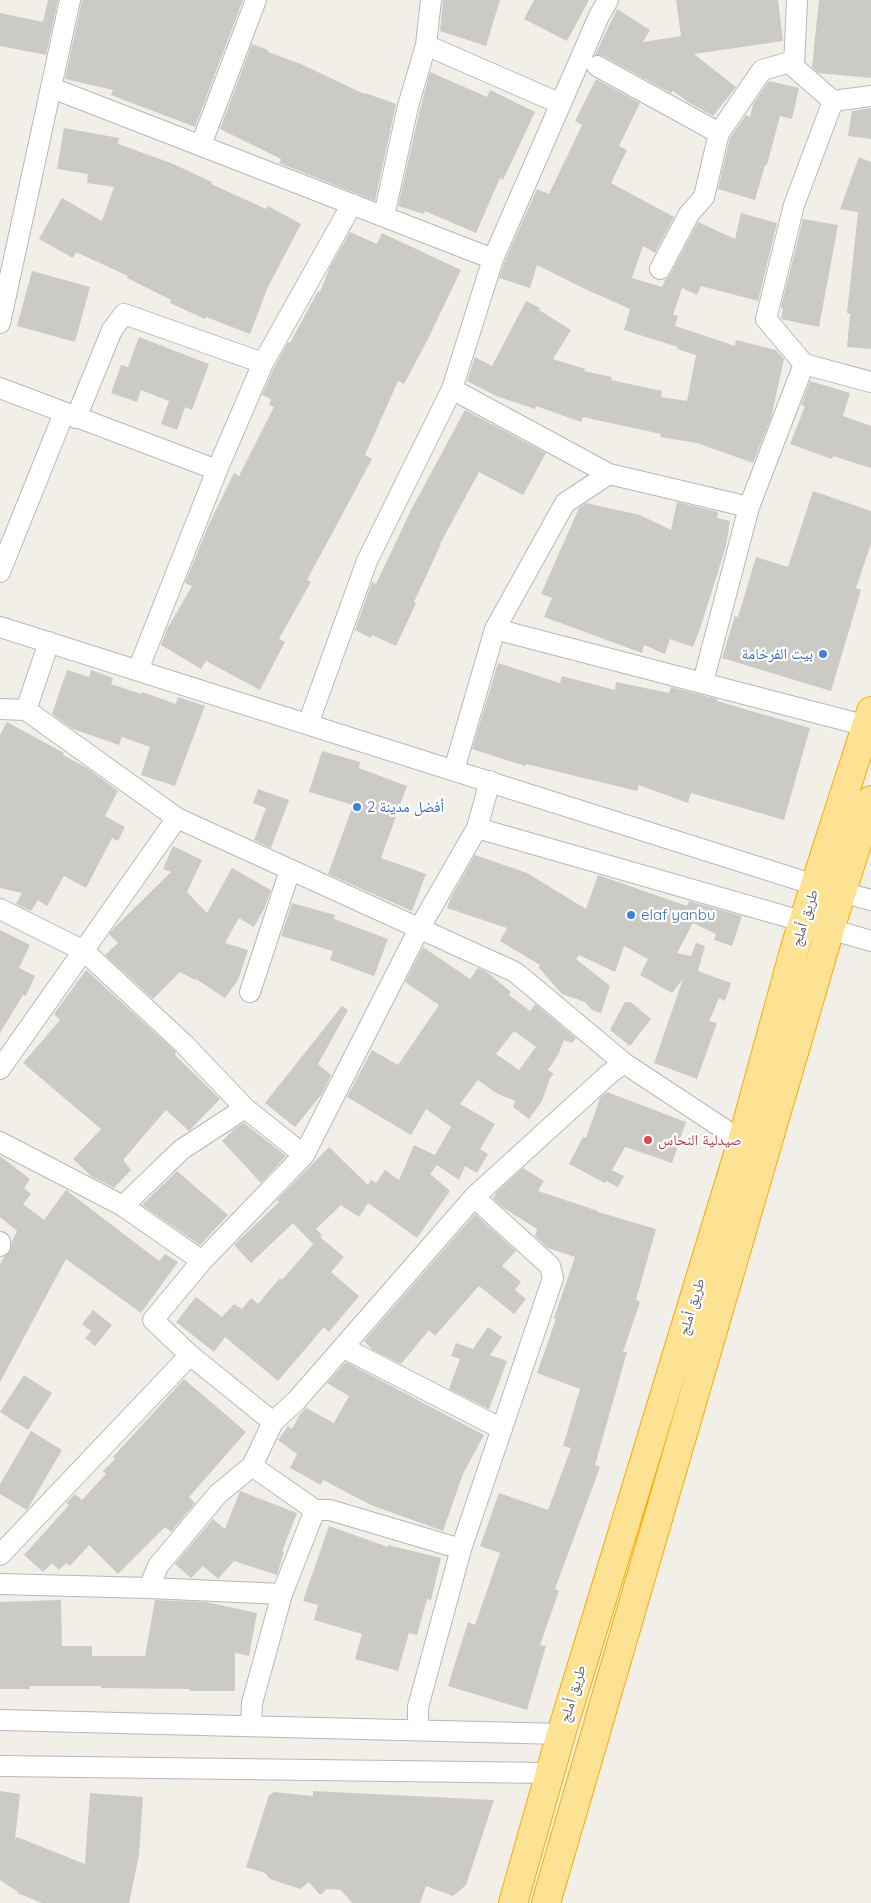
<!DOCTYPE html>
<html>
<head>
<meta charset="utf-8">
<style>
  body { margin:0 }
  canvas { display:block; background:#f1efe8 }
</style>
</head>
<body>
<canvas width="871" height="1903"></canvas>
<script>
const context = document.querySelector('canvas').getContext('2d');
context.lineJoin = 'round';
function fill(path, color) { context.fillStyle = color; context.fill(path, 'evenodd'); }
function trace(path, color, width, dash) { context.strokeStyle = color; context.lineWidth = width; context.lineCap = dash ? 'butt' : 'round'; context.setLineDash(dash || []); context.stroke(path); }
function drawText(font, color, halo, rows, align = 'center') {
  context.font = font + ' Quicksand,"Noto Naskh Arabic",sans-serif'; context.lineWidth = 4.5; context.setLineDash([]); context.textBaseline = 'middle'; context.strokeStyle = halo; context.fillStyle = color; for (const [text, x, y, turn = 0] of rows) {
    context.save(); context.translate(x, y); context.rotate((+turn || 0) * Math.PI / 180); context.textAlign = isNaN(turn) ? turn : align; if (halo) context.strokeText(text, 0, 0); context.fillText(text, 0, 0); context.restore();
  }
}
const building = new Path2D(`
  M48,0h10l-12,55 -46,-9v-33l43,9z
  M82,0h161l-48,127 -84,-32 2,-5 -48,-11z
  M443,0h57l-14,46 -46,-15z
  M534,0h55l-22,41 -43,-22z
  M676,0h102l5,41 -89,13 42,33 -23,29 -25,-14 -15,-11 -2,2 -68,-37 -8,-1 22,-46 33,21 -7,12 38,-6z
  M819,0h52v78l-53,-5 -6,-6z
  M252,44l16,6v2l33,12 63,30 1,-1 31,11 -21,97 -96,-38 2,-4 -61,-30z
  M430,72l57,25 3,-7 45,22 -32,68 -3,-2 -24,55 -51,-22 -1,3 -26,-8 22,-97z
  M596,79l44,24 -21,43 8,4 -16,33 63,34 -19,36 -12,-7 -11,32 30,9 3,-7 5,-5 28,-53 37,17 6,-26 36,10 -19,78 -57,-15 -4,9 -15,-7 -9,27 5,1 -3,10 60,20 1,-6 40,10 8,9 -13,59 -18,45 -56,-20 -37,-6 1,-3 -78,-17 -2,5 -45,-16 -1,3 -39,-13 -29,-15 8,-24 17,9 34,-65 14,7 -1,2 32,20 -18,29 32,10 -1,2 28,6 -1,3 51,11 -1,6 26,4 9,-46 -19,-6 1,-2 -54,-17 6,-21 -45,-20 -48,-24 -7,23 -31,-10 5,-15 33,-74 12,5 33,-69 -7,-4z
  M769,81l30,7 -7,31 -12,-3 -13,49h-2l-10,35 -37,-11 12,-51 16,-23 4,2 3,-13z
  M871,108v31l-23,-3 4,-25z
  M64,128l55,10 -1,6 53,19 41,19 -1,2 55,25 2,-3 33,18 -33,63 -18,47 -44,-17 -1,2 -35,-16 1,-3 -44,-22 1,-2 -52,-24 -3,6 -34,-19 23,-41 40,23 12,-34 -27,-4 1,-9 -31,-5z
  M859,157l12,5v187l-24,-2 3,-33 -3,-1 11,-101 -18,-3z
  M803,219l35,6 -19,102 -38,-8 2,-11 -2,-1z
  M350,232l27,12 5,-11 79,37 -33,69 -24,45 -6,-3 -33,74 7,4 -65,121 4,2 -32,57 6,3 -25,48 -54,-29 -5,8 -40,-24 6,-16 25,-43 -7,-3 24,-59 25,-51 5,3 35,-69 -5,-2 2,-6 -9,-4 12,-27 14,-26 2,1 28,-52 2,1 10,-25z
  M32,271l58,16 -15,55 -58,-16z
  M139,337l70,27 -17,46 -7,-3 -8,23 -16,-6 8,-23 -28,-11 -4,12 -26,-9 10,-28 7,2z
  M810,381l40,12 -7,23 28,10v42l-38,-12 -1,3 -42,-15 15,-38 -4,-1z
  M465,410l81,43 -23,42 -44,-23 -39,72h1l-27,58 2,1 -20,43 -24,-11 -1,3 -16,-8 17,-48 4,2 35,-74z
  M813,491l58,20v33l-15,44 5,2 -30,101 -109,-33 13,-42 3,1 18,-60 32,10z
  M677,502l41,10 -1,6 13,3 -4,25 -25,80 -8,21 -23,-8 -5,15 -21,-9 -2,8 -98,-36 8,-19 -11,-4 38,-86 7,-5 54,12 31,15z
  M498,663l62,20 2,-7 53,14 1,-8 53,11 2,-6 46,12v2l93,27 -26,92 -93,-27 -3,10 -49,-18 -2,6 -111,-27 -1,2 -53,-17z
  M67,670l22,7 2,-7 22,8 -2,6 30,10 1,-2 34,12 2,-7 27,9 -30,80 -34,-11 9,-28 -28,-10 -3,8 -46,-16 -21,-15z
  M7,722l57,31 -1,2 24,13 31,23 -13,25 20,11 -7,14 -6,-3 -26,50 -22,-12 -17,30 -9,-6 -7,11 -15,-7 6,-11 -22,-5v-153z
  M322,751l38,11 -1,6 48,18 -26,72 45,16 -14,37 -84,-37 25,-69 -44,-13z
  M258,789l31,11 -18,48 -17,-8 12,-32 -13,-5z
  M173,846l29,14 -15,32 20,21 25,-45 39,22 -6,17 -11,20 -15,-9 -14,25 23,7 -10,30 -13,18 -29,-19 -1,1 -15,-8 -27,27 -48,-44 13,-12 -9,-9 5,-6 57,-56 -8,-3z
  M475,855l52,18 59,36 12,-34 89,31 2,-5 53,15 -10,30 -18,-6 2,-6 -23,-11 -16,30 14,3 5,-13 9,3 -7,25 33,12 -6,18 -6,-3 -10,23 8,2 -20,56 -43,-16 29,-84 -11,14 -32,-18 8,-16 -24,-13 -9,26 -36,-17 -3,4 34,27 -9,27 -9,-3 -7,-8 -23,-8 -23,-26 1,-3 -40,-24 7,-13 -60,-20 4,-11z
  M292,903l43,12 -1,4 54,20 -14,37 -44,-16 3,-9 -52,-15z
  M0,930l30,15 -11,23 16,8 -9,20 -3,-1 -23,38z
  M423,947l47,32 8,-11 9,4 24,20 -2,3 21,16 5,-7 41,34 -4,5 -8,-3 -6,15 -10,15 6,4 -4,4 -8,23 -13,18 -16,-12 2,-6 -19,-8 -18,-13 -18,24 35,20 -15,25 8,5 -11,19 -12,-7 -6,14 -22,-15 -7,9 20,17 -33,47 -49,-35 -9,14 -18,-12 -25,24 6,6 -2,2 24,20 -13,15 28,24 -30,36 -5,-5 -46,54 -53,-44 -11,15 -38,-30 20,-25 26,20 12,-13 8,5 9,-11 7,6 22,-26 2,2 33,-38 -2,2 -20,-21 -42,40 -17,-18 45,-43 -2,-2 52,-53 39,38 3,-5 5,3 9,-13 14,10 15,-35 21,10 16,-28 -25,-18 -15,26 -64,-38 25,-47 26,15 41,-60 -34,-23zM514,1031l22,16 -17,23 -23,-16z
  M86,970l90,82 -1,3 45,44 -31,32 -23,-21 -43,50 8,10 -17,18 -23,-12 -18,-17 28,-30 -78,-66 37,-43 -6,-6z
  M625,1002h6l20,17 -21,27 -20,-16z
  M342,1006l6,4 -30,54 13,11 -9,19 -27,33 -30,-24z
  M607,1092l79,30 -14,41 -47,-16 -13,23 12,6 -6,11 -12,-6 -1,2 -36,-19 14,-27 3,1 14,-40z
  M244,1123l42,33 -25,27 -39,-42 12,-12z
  M0,1156l30,23 -6,9 7,6 -8,10 21,16 22,-30 93,71 6,-7 13,8 -37,51 -75,-54 -66,123v-118l4,-7 6,-6 2,-10 5,-10 -17,-14z
  M523,1168l21,13 -6,10 60,20v1l58,17 -20,71 4,2 -17,50h4l-32,113 5,2 -45,122 4,2 -19,54 6,1 -19,64 -79,-24 20,-64 7,3 25,-72 -20,-7 19,-53 49,17 23,-62 -8,-2 17,-57 -43,-16 19,-54 -2,-1 21,-61 -27,-9 -13,-12 2,-7 -35,-22 -9,-9 4,-6z
  M177,1171l51,44 -28,30 -58,-40z
  M475,1214l41,37 -14,15 19,16 -6,8 11,9 -12,15 -35,-28 -44,50 -6,-6 -28,34 -28,-14 -9,-9z
  M93,1310l19,15 -17,21 -10,-8 6,-7 -9,-7z
  M488,1327l14,10 -12,18 17,6 -18,48 -40,-20 11,-30 -9,-3 5,-13 17,6z
  M346,1362l138,73 -21,39 -20,57 -72,-26 -48,-25 -2,5 -31,-17 7,-14 -19,-14 10,-14 4,3 8,-15 6,-6 28,15 15,-27 -22,-13z
  M24,1375l28,18 -24,37 -28,-18z
  M184,1379l62,53 -57,65 6,6 -24,29 -6,-5 -47,47 -29,-29 -19,21 -4,-3 -7,7 -7,-7 -9,9 -19,-17 45,-50 -3,-2 9,-9 7,6 24,-26 -3,-3 12,-12 -2,-2z
  M31,1431l31,19 -35,60 -27,-16v-10z
  M240,1491l57,22 -15,38 2,1 -7,23 -43,-14 -16,18 -15,-13 -12,12 -16,-14 38,-45 12,10z
  M329,1526l59,21v-2l53,13 -10,42 -4,-1 -10,36 -8,-2 -11,38 -43,-12 7,-25 -48,-14 4,-15 -15,-4z
  M61,1600l1,46h30v10h53l10,-56 51,2 51,11 -8,43 -14,-3v38h-45v-2l-89,-1v-2h-71v3h-30v-87z
  M0,1791l20,3 -5,46 2,-3 68,27 5,-71 53,4 -4,58 -10,48h-87l-25,-10 1,-1 -18,-12z
  M313,1791l181,9 -28,85 -13,11 -27,-10 -6,17h-68l-11,-13 -14,-1 -7,6 -11,-13 -9,7 -30,-10 -5,-6 -19,-6 23,-72 5,-3 39,4z`);
const minor = new Path2D(`
  M797,0l-3,67 39,34 -39,104 -28,114 38,45 67,18
  M426,45l135,59
  M597,66l122,67
  M52,88l441,171
  M833,101l38,-5
  M201,145l55,-145
  M384,216l24,-110 18,-61 5,-45
  M660,269l29,-55 15,-17 15,-64 43,-63 32,-9
  M0,323l70,-323
  M0,388l217,82
  M452,389l157,85
  M76,418l36,-88 12,-16 139,49
  M0,572l64,-159
  M0,627l815,258 56,15
  M495,629l372,97
  M49,642l-23,68 151,108 338,154 109,91 118,78
  M138,670l79,-200 46,-107 89,-159
  M703,682l46,-175 55,-143
  M0,709l26,1
  M308,724l59,-163 85,-172 41,-130 106,-243 9,-16
  M454,770l41,-141 70,-126 44,-29 140,33
  M490,781l-13,47 -58,101 -115,226 -102,106 -49,59 37,35 83,67 23,-21 178,-204 135,-123 15,-11
  M477,828l394,113
  M0,909l84,42 100,93 61,64 59,47
  M250,992l40,-122
  M0,1069l177,-251
  M0,1142l123,64 79,55
  M123,1206l58,-56 64,-42
  M0,1242v4
  M350,1351l152,78
  M252,1466l63,44h15l131,39
  M0,1555l190,-200
  M0,1584l149,4 133,6
  M149,1588l9,-22 60,-72 34,-28 21,-44
  M0,1720l561,14
  M251,1726l1,-23 30,-109 33,-84
  M418,1730v-23l43,-158 92,-271 -3,-12 -76,-69
  M0,1766l549,7`);
const highway = new Path2D(`
  M513,1903l48,-169 181,-593 54,-197 75,-233
  M546,1903l284,-974 41,-129`);
const markers = [
  [823,654,5,"#3f7fe0"],
  [357,807,5,"#3f7fe0"],
  [631,915,5,"#3f7fe0"],
  [648,1140,5,"#e0444e"]
];
const shopNames = [
  ["بيت الفرخامة",813,654,"right"],
  ["2 أفضل مدينة",367,807],
  ["elaf yanbu",641,915]
];
const streetNames = [
  ["طريق أملج",805,918,-72],
  ["طريق أملج",692,1307,-73],
  ["طريق أملج",573,1694,-73]
];
const healthNames = [
  ["صيدلية النحاس",658,1140]
];
fill(building, '#cccac5');
trace(minor, '#b5b8bc', 22);
trace(highway, '#f9ab00', 30);
trace(minor, '#fff', 20);
trace(highway, '#fde293', 28);
for (const [x, y, r, color] of markers) { const dot = new Path2D(); dot.arc(x, y, r, 0, 2 * Math.PI); context.fillStyle = color; context.fill(dot); trace(dot, '#fff', 2); }
drawText('15px', '#366cbe', '#fff', shopNames, 'left');
drawText('15px', '#5f6368', '#fff', streetNames);
drawText('15px', '#be3a42', '#fff', healthNames, 'left');
</script>
</body>
</html>
